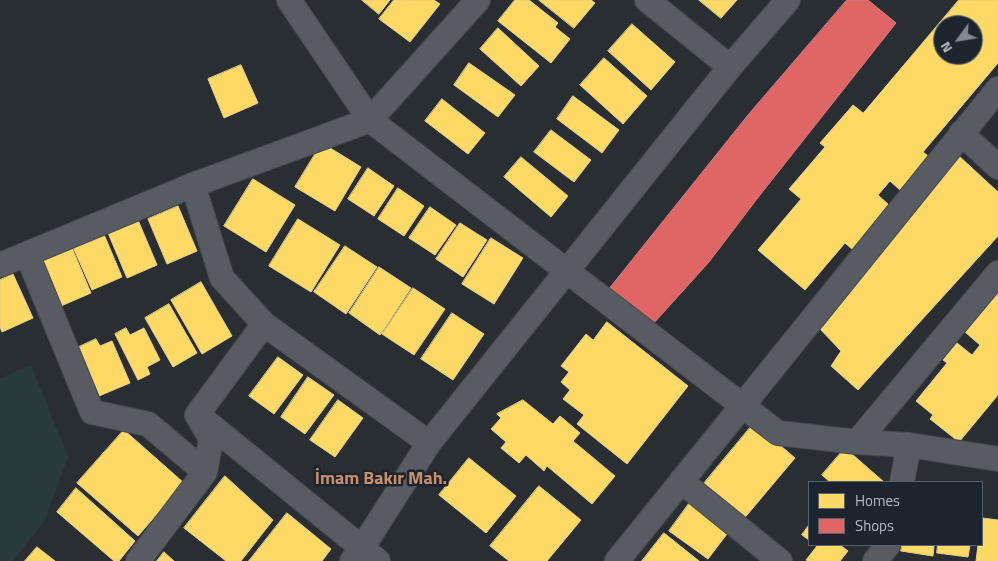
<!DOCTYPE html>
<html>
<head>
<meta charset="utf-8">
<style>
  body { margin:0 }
  #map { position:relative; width:998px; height:561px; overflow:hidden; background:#292e33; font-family:"Titillium Web",sans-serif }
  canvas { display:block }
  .legend { position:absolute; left:808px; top:481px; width:175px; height:65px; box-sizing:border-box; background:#1c242e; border:1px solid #58606a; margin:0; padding:6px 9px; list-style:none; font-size:15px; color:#b2bac5 }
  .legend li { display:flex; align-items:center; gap:10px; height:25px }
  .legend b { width:25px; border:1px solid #58606a }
  .north { position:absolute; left:933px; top:15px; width:50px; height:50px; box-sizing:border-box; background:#1c242e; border:1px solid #58606a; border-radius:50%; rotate:238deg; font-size:14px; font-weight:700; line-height:20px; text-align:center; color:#b2bac5 }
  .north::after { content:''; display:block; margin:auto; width:18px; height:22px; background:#828992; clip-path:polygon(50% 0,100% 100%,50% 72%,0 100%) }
</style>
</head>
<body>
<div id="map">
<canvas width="998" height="561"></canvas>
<ul class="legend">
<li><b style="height:14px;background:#ffd966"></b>Homes</li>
<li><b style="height:14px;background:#e06666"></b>Shops</li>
</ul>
<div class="north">N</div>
</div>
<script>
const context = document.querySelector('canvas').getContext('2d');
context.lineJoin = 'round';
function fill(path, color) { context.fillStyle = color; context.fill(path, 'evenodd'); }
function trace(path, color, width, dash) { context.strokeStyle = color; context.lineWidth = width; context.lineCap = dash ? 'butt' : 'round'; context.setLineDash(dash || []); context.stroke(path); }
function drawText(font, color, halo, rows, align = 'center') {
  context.font = font + ' "Titillium Web",sans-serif'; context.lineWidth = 5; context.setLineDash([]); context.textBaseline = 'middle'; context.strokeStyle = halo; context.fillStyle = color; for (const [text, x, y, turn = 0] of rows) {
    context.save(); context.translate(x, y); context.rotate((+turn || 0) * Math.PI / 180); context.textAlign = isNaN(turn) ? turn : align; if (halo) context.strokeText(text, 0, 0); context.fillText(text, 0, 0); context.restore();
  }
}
const green = new Path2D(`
  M31,365l37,92 -24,65 -31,39h-13v-183z`);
const homes = new Path2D(`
  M362,0h28l-11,14z
  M394,0h40l6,4 -30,38 -31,-23z
  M515,0h14l29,23 -3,4 15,12 -19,24 -53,-42z
  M539,0h52l4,3 -21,25z
  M699,0h38l-16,18z
  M959,0h39v63l-75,89 5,4 -28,34 -10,-9 -12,14 11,10 -37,44 -7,-6 -40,47 -47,-40 43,-51 -12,-10 36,-42 -5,-4 33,-38 10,8zM943,25h30v30h-30z
  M632,24l43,38 -24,28 -43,-39z
  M498,28l41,38 -18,20 -41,-37z
  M604,58l43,38 -24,28 -43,-39z
  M469,63l46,32 -17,22 -44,-32z
  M241,65l17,38 -34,15 -16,-39z
  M573,96l46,34 -17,23 -45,-34z
  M442,99l43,34 -17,21 -43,-33z
  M551,130l40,30 -17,22 -40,-30z
  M322,143l39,24 -26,44 -40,-24z
  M959,156l39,36v44l-140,154 -27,-24 10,-15 -21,-22z
  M521,157l47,39 -17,21 -47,-40z
  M368,168l26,18 -20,30 -26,-17z
  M253,179l42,26 -29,47 -42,-26z
  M398,188l26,18 -20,30 -26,-17z
  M178,206l19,45 -30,13 -19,-45z
  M430,207l26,18 -21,30 -26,-17z
  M298,219l42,26 -29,47 -42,-26z
  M138,220l19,45 -30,13 -19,-45z
  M460,223l27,17 -24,37 -27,-18z
  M103,232l19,45 -30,13 -20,-45z
  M491,238l32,20 -29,46 -32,-20z
  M345,246l32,21 -31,47 -32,-22z
  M72,248l19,45 -30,13 -20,-45z
  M379,267l32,21 -31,47 -31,-22z
  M13,274l20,44 -31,14 -2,-5v-47z
  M201,282l31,54 -30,18 -31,-54z
  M413,288l32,21 -31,46 -32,-21z
  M998,292v103l-39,47 -29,-23 3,-4 -17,-14 31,-38 -4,-3 14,-17 15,12 8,-10 -15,-13z
  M169,304l28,49 -24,14 -28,-49z
  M452,313l32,21 -31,46 -32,-21z
  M607,322l81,64 -61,78 -50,-40 7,-9 -21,-16 7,-9 -9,-8 8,-10 -8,-6 25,-32 7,6z
  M126,328l4,7 14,-7 16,32 -13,7 3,7 -12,6 -23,-46z
  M96,339l4,7 12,-5 18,42 -31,13 -20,-49z
  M278,357l25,18 -29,39 -25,-18z
  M308,377l26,18 -29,39 -24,-17z
  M338,400l25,18 -28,39 -25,-17z
  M523,400l30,24 7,-8 20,17 -7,8 42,35 -23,28 -45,-38 -3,5 -18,-16 -7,8 -18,-15 5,-6 -15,-13 10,-11 -4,-4z
  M754,423l41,35 -53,63 -41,-34z
  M124,430l60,53 -46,53 -61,-53z
  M845,448l39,34h-54l-8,-7z
  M469,458l47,38 -30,37 -47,-38z
  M225,476l48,44 -32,41h-15l-42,-33z
  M539,486l42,34 -34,41h-38l-19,-15z
  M76,488l59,53 -16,20h-5l-57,-49z
  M691,501l39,29 -22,29 -39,-28z
  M287,513l44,36 -9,12h-73z
  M982,518l16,2v41h-22l2,-16h4z
  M809,525v15l-7,-5z
  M664,533l35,28h-57z
  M815,545h25l8,6 -8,10h-32l-2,-1 11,-14z
  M902,545h32l-1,11 -32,-5z
  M938,545h32l-2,12 -31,-4z
  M37,547l18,14h-30z
  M164,552l10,9h-17z`);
const shops = new Path2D(`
  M847,0h21l28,23 -136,172 -51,67 -56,62 -45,-34 140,-175z`);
const street = new Path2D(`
  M289,0l81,120 408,313 79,9 52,3 89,14
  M647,0l83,67
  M961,133l37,34
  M193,185l29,93 42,46
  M27,254l65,158 56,12 57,48
  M0,265l193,-80 177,-65 108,-120
  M203,419l175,142
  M857,442l141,-169
  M681,481l99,80
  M902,482l7,-37
  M138,561l67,-89 6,-33 -14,-24 67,-91 165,119
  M352,561l10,-13 67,-105 301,-376 58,-67
  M617,561l381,-472
  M875,561l13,-16`);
const districtNames = [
  ["İmam Bakır Mah.",381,480]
];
fill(green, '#293a3a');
fill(homes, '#ffd966');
trace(homes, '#e8d082', 1);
fill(shops, '#e06666');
trace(shops, '#d27f82', 1);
trace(street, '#464a4e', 26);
trace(street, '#585c62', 24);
drawText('bold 18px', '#ca8e68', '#1c242e', districtNames);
</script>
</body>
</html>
